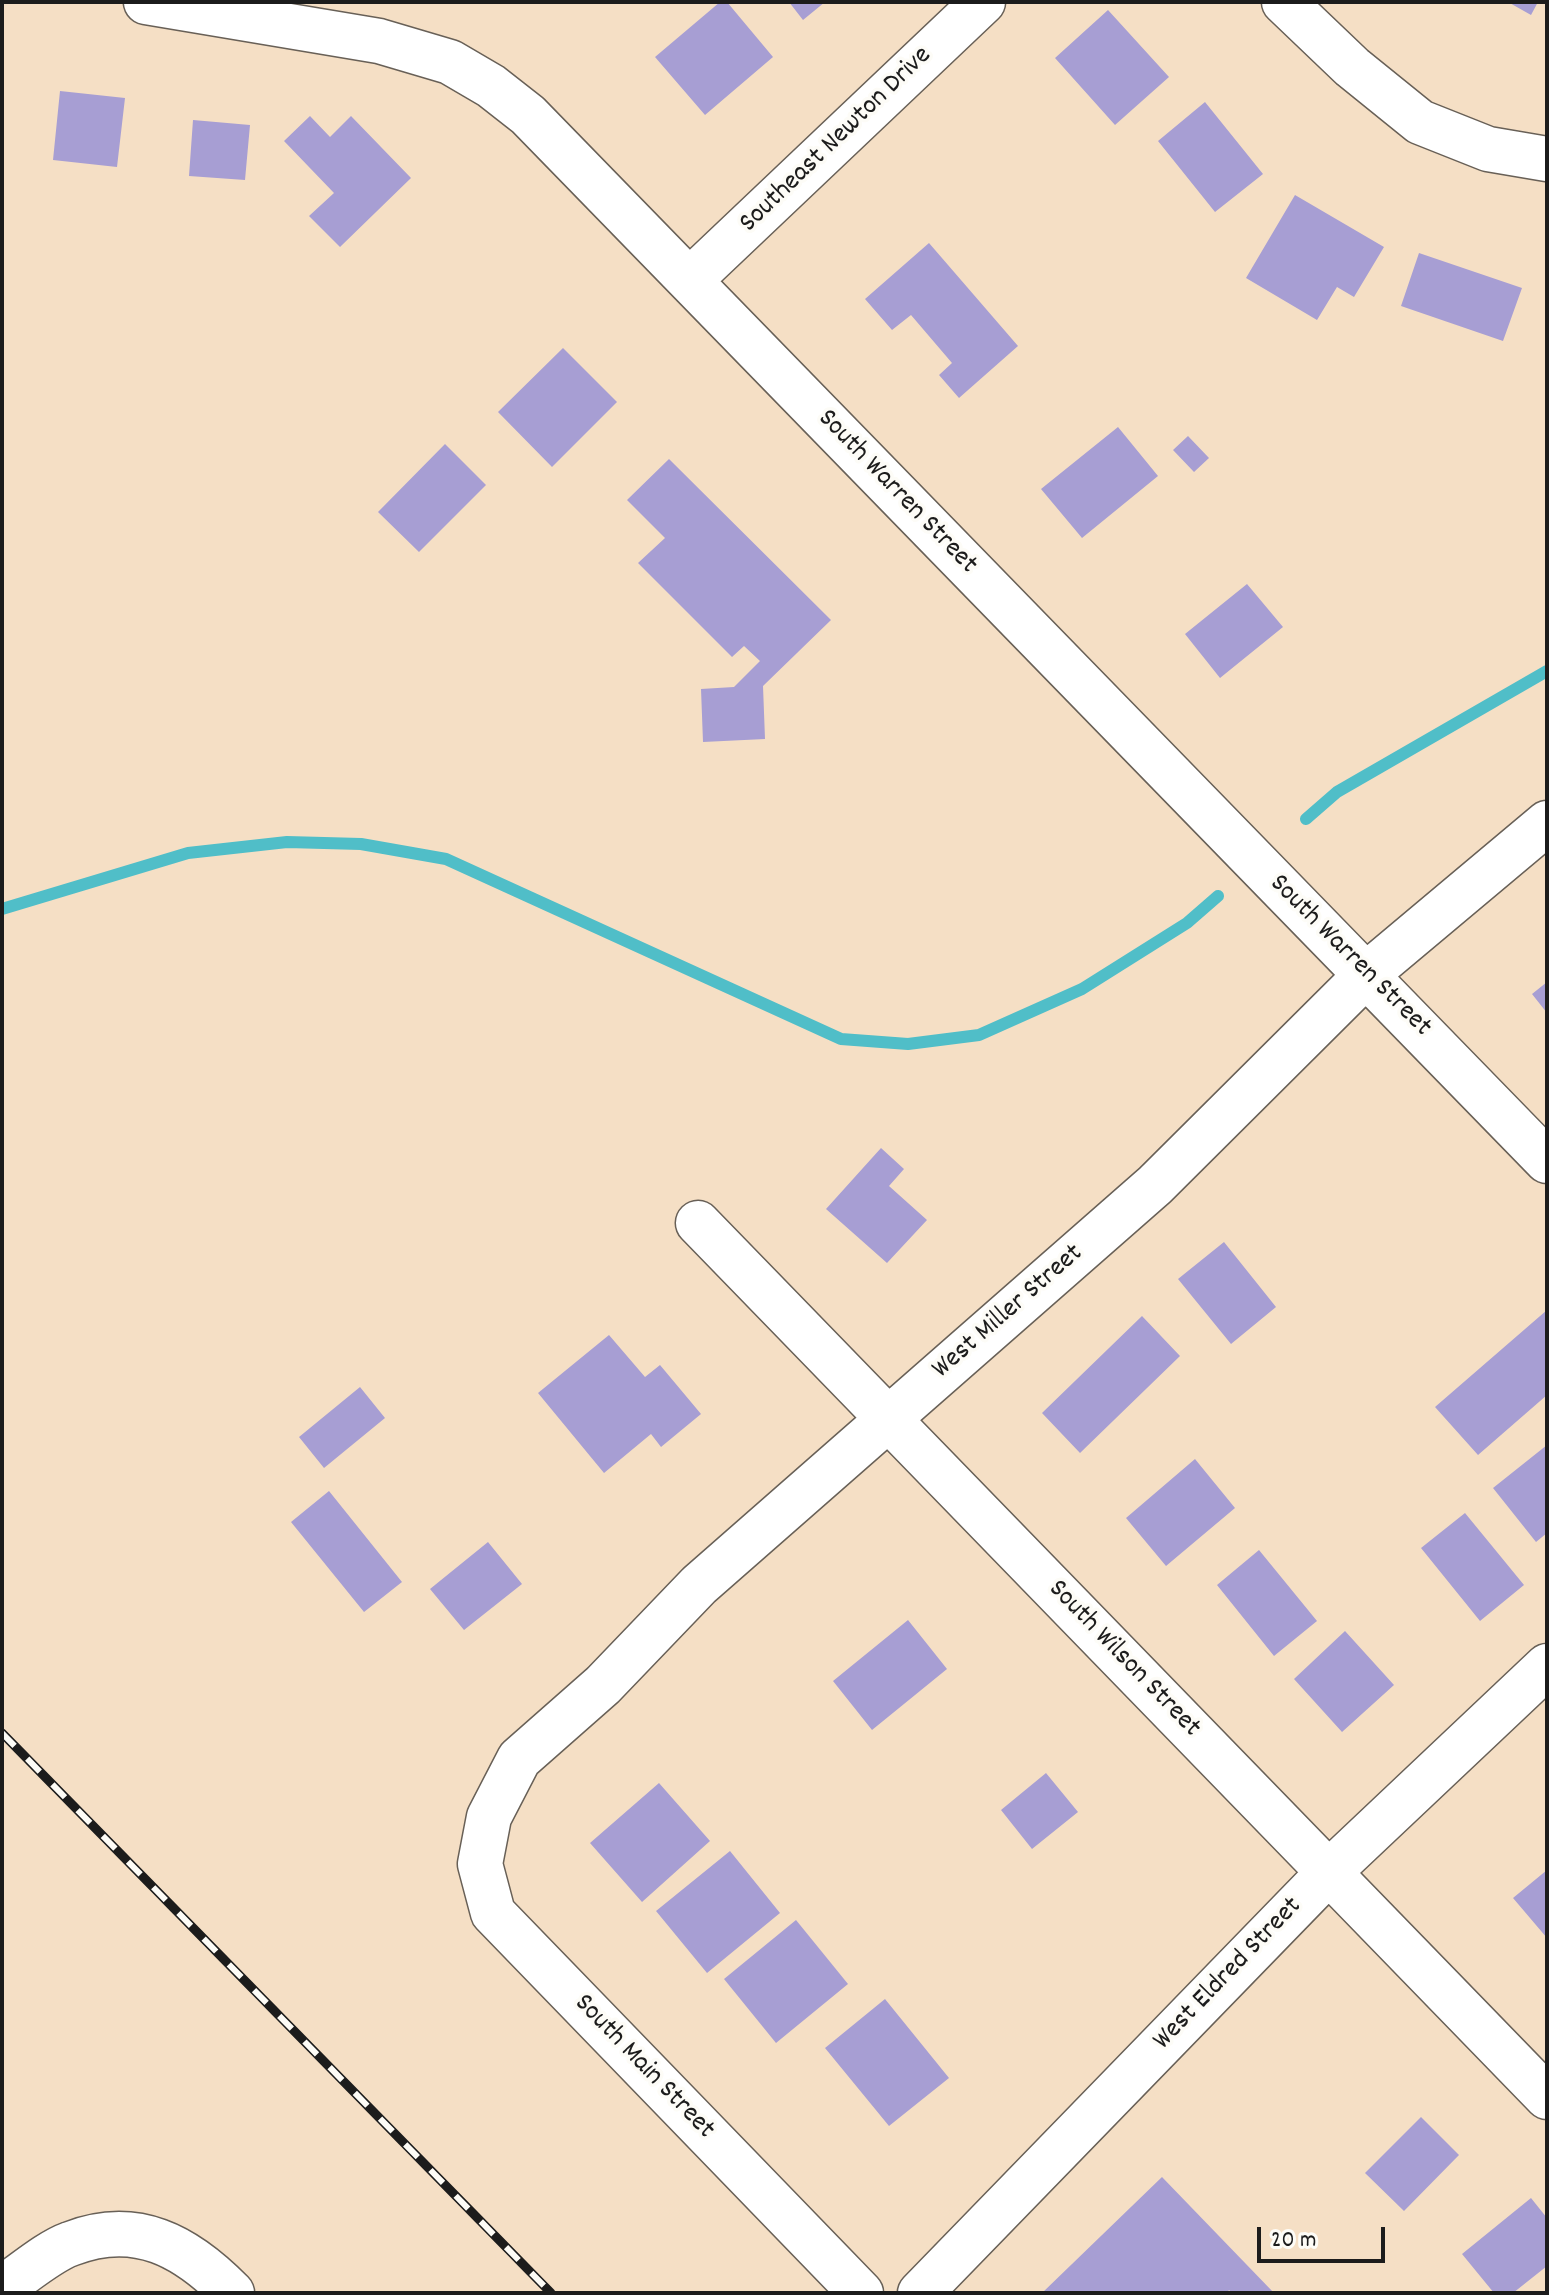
<!DOCTYPE html>
<html>
<head>
<meta charset="utf-8">
<style>
  body { margin:0 }
  #map { position:relative; width:1549px; height:2295px; overflow:hidden; background:#f5dfc5; font-family:Dekko,sans-serif }
  canvas { display:block }
  .frame { position:absolute; inset:0; border:4px solid #1c1c1c; pointer-events:none }
  .scale { position:absolute; left:1257px; top:2227px; width:128px; height:36px; box-sizing:border-box; border:4px solid #1c1c1c; border-top:0; padding-left:10px; font-size:24px; line-height:28px; white-space:nowrap; color:#1c1c1c; -webkit-text-stroke:6px #fdfcf7; paint-order:stroke }
</style>
</head>
<body>
<div id="map">
<canvas width="1549" height="2295"></canvas>
<div class="frame"></div>
<div class="scale">20 m</div>
</div>
<script>
const context = document.querySelector('canvas').getContext('2d');
context.lineJoin = 'round';
function trace(path, color, width, dash) { context.strokeStyle = color; context.lineWidth = width; context.lineCap = dash ? 'butt' : 'round'; context.setLineDash(dash || []); context.stroke(path); }
function fill(path, color) { context.fillStyle = color; context.fill(path, 'evenodd'); }
function drawText(font, color, halo, rows, align = 'center') {
  context.font = font + ' Dekko,sans-serif'; context.lineWidth = 7; context.setLineDash([]); context.textBaseline = 'middle'; context.strokeStyle = halo; context.fillStyle = color; for (const [text, x, y, turn = 0] of rows) {
    context.save(); context.translate(x, y); context.rotate((+turn || 0) * Math.PI / 180); context.textAlign = isNaN(turn) ? turn : align; if (halo) context.strokeText(text, 0, 0); context.fillText(text, 0, 0); context.restore();
  }
}
const stream = new Path2D(`
  M1306,819l31,-27 210,-121
  M2,909l186,-56 99,-11 74,2 85,15 395,180 67,5 71,-9 103,-46 105,-66 31,-27`);
const building = new Path2D(`
  M720,2h7l46,55 -68,58 -50,-58z
  M789,2h36l-22,18z
  M1508,2h30l-7,13z
  M1108,10l61,67 -54,48 -60,-67z
  M60,91l65,7 -8,69 -64,-7z
  M1205,102l58,72 -48,38 -57,-71z
  M310,116l20,21 21,-21 60,62 -71,69 -31,-31 25,-23 -50,-52z
  M193,120l57,5 -5,55 -56,-4z
  M1295,195l89,52 -30,50 -17,-10 -20,33 -71,-42z
  M929,243l89,103 -59,52 -20,-23 13,-12 -41,-48 -19,15 -27,-31z
  M1419,253l103,35 -19,53 -102,-35z
  M563,348l54,54 -65,65 -54,-55z
  M1118,427l40,49 -76,62 -41,-49z
  M1188,436l21,22 -15,14 -21,-22z
  M445,444l41,41 -67,67 -41,-40z
  M669,459l162,161 -68,66 2,53 -62,3 -2,-53 33,-2 26,-26 -16,-15 -12,11 -94,-94 27,-25 -38,-38z
  M1247,584l36,43 -63,51 -35,-44z
  M1547,982v31l-15,-19z
  M881,1148l23,21 -15,17 38,34 -40,43 -61,-54z
  M1224,1242l52,65 -45,37 -53,-65z
  M1547,1310v85l-69,60 -43,-48z
  M1142,1316l38,40 -100,97 -38,-40z
  M609,1335l36,42 15,-12 41,49 -40,33 -10,-13 -47,39 -66,-80z
  M360,1387l25,31 -61,50 -25,-31z
  M1547,1445v88l-11,9 -43,-54z
  M1195,1459l40,49 -69,58 -40,-48z
  M329,1491l73,91 -38,30 -73,-90z
  M1465,1513l59,72 -44,36 -59,-73z
  M488,1542l34,42 -58,46 -34,-41z
  M1259,1550l58,71 -43,35 -57,-71z
  M908,1620l39,49 -75,61 -39,-49z
  M1345,1631l49,54 -52,47 -48,-53z
  M1046,1773l32,39 -46,37 -31,-39z
  M659,1783l51,58 -68,61 -52,-59z
  M730,1851l50,62 -73,60 -51,-62z
  M1547,1870v68l-34,-40z
  M796,1920l52,64 -72,59 -52,-64z
  M885,1999l64,79 -60,48 -64,-78z
  M1421,2117l38,38 -55,56 -39,-38z
  M1162,2177l112,116h-42l-3,-3 -2,3h-185z
  M1531,2198l16,20v48l-34,27h-19l-32,-39z`);
const minor = new Path2D(`
  M146,2l233,39 71,21 41,24 37,29 1019,1046
  M1284,2l68,65 68,55 68,27 59,10
  M690,280l293,-278
  M698,1223l849,874
  M2,2288c20,-13 46,-36 68,-44 66,-26 116,2 162,49
  M861,2293l-368,-380 -13,-49 9,-47 30,-58 84,-74 96,-100 456,-400 212,-211 180,-151
  M920,2293l409,-421 218,-206`);
const rail = new Path2D(`
  M2,1733l549,560`);
const streetNames = [
  ["Southeast Newton Drive",837,141,-44],
  ["South Warren Street",896,493,46],
  ["South Warren Street",1349,957,45],
  ["West Miller Street",1009,1313,-41],
  ["South Wilson Street",1123,1660,46],
  ["West Eldred Street",1229,1975,-46],
  ["South Main Street",643,2068,46]
];
trace(stream, '#50bec8', 12);
fill(building, '#a79ed3');
trace(minor, '#686057', 47);
trace(minor, '#fff', 44);
trace(rail, '#1c1c1c', 9);
trace(rail, '#fdfcf7', 6, [18]);
drawText('28px', '#1c1c1c', '#fdfcf7', streetNames);
</script>
</body>
</html>
